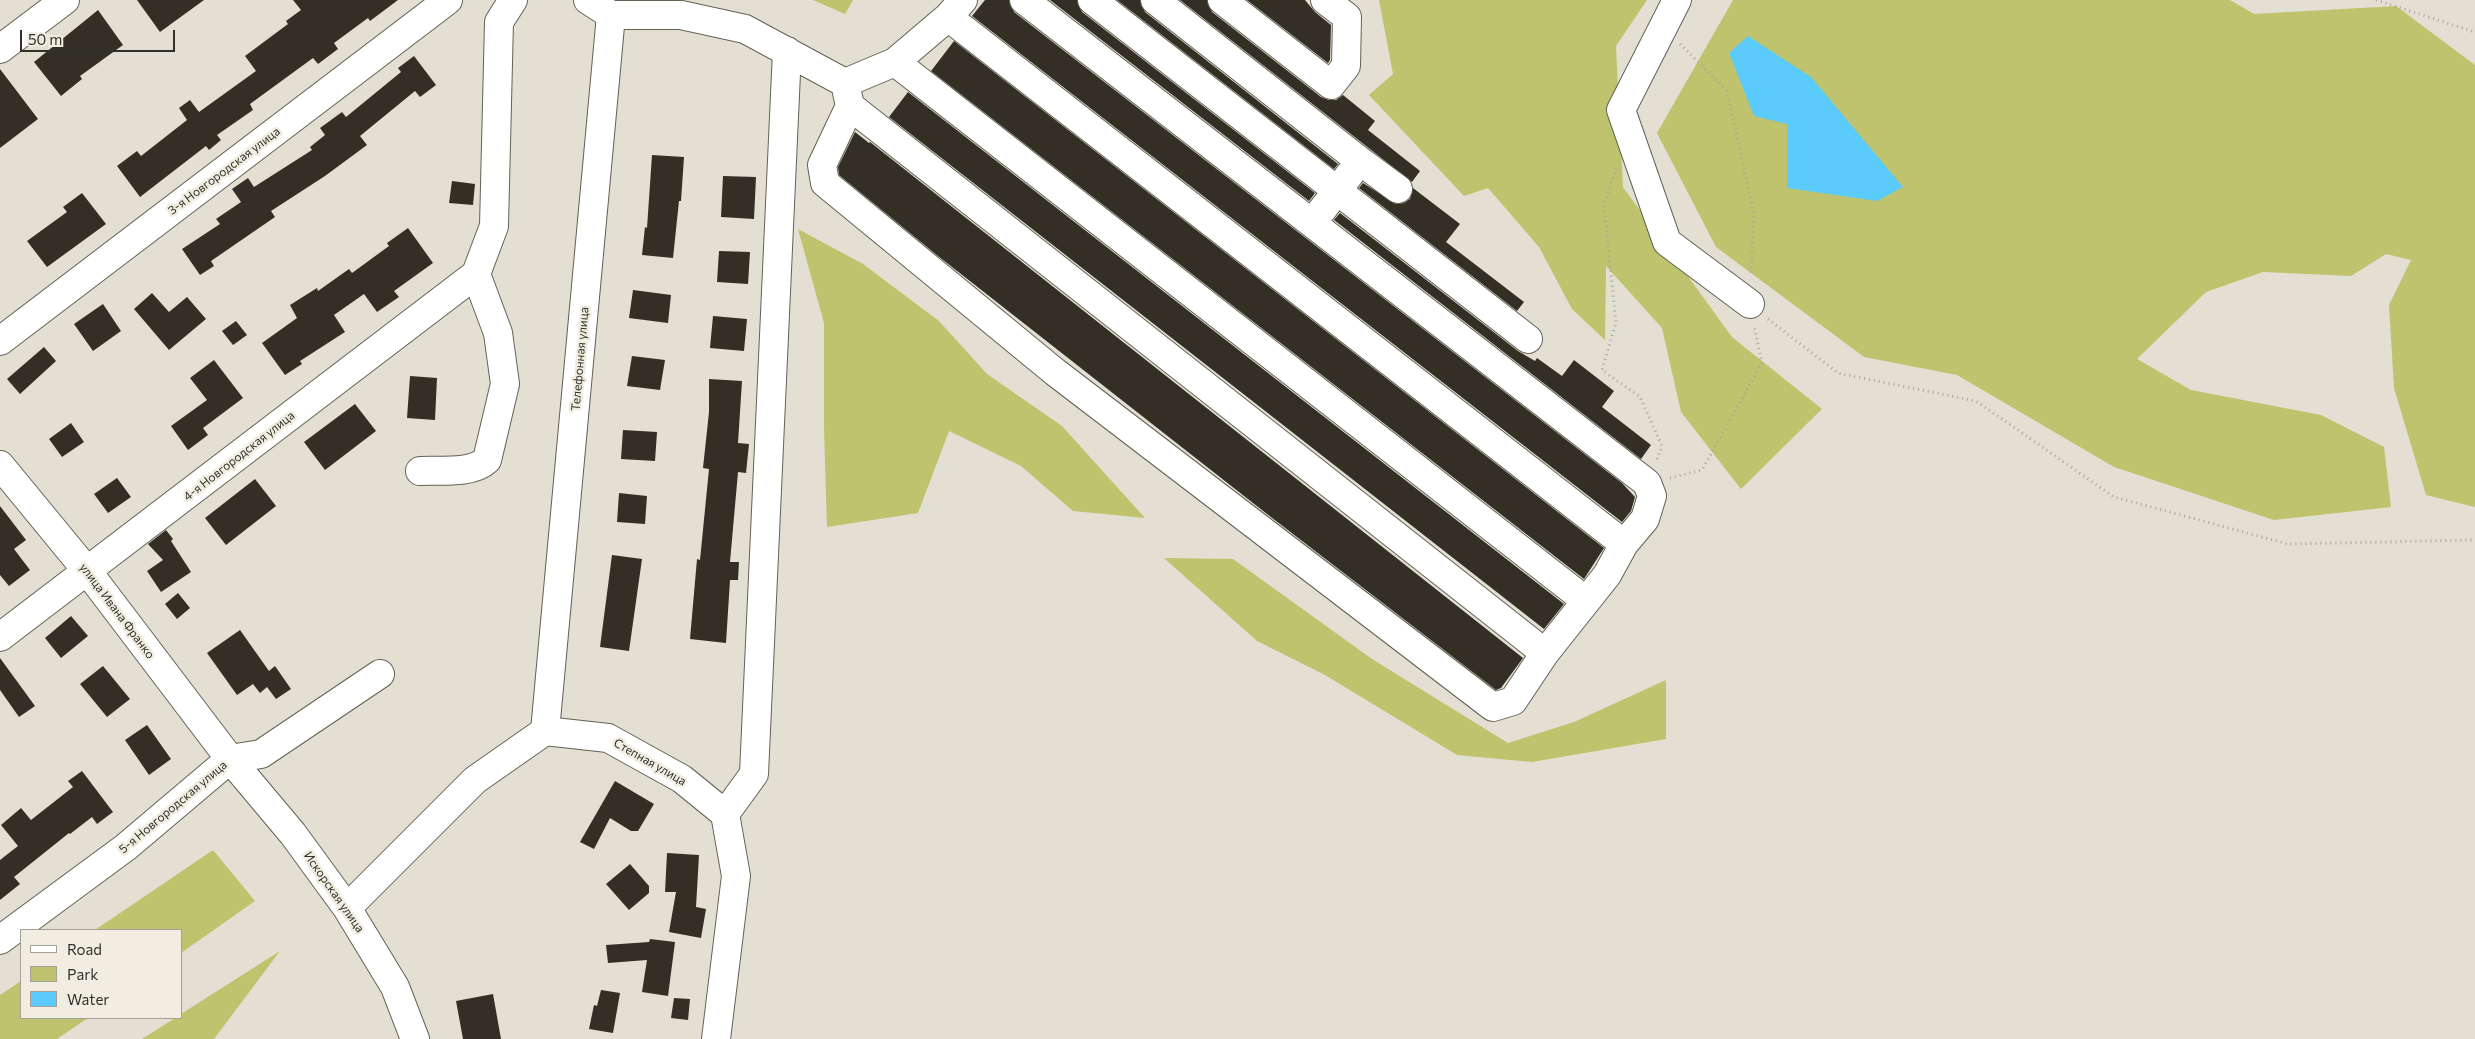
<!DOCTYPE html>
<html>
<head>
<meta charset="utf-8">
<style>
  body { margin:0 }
  #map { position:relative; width:2475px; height:1039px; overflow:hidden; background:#e3dfd2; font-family:Commissioner,sans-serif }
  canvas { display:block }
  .legend { position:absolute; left:20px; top:929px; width:162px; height:90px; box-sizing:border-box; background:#f1ede0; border:1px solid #a4a198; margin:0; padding:6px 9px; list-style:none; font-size:15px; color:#31302b }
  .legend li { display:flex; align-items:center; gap:10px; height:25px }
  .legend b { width:25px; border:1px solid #a4a198 }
  .scale { position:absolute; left:20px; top:30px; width:155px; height:22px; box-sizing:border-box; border:2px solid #31302b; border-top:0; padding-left:6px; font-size:15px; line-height:18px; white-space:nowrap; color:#31302b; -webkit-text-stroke:4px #f1ede0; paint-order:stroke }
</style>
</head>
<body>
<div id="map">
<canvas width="2475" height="1039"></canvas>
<ul class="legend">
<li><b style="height:6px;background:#fff"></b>Road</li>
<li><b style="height:14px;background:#bfc36d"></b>Park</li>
<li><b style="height:14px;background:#5bcbfb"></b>Water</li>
</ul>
<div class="scale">50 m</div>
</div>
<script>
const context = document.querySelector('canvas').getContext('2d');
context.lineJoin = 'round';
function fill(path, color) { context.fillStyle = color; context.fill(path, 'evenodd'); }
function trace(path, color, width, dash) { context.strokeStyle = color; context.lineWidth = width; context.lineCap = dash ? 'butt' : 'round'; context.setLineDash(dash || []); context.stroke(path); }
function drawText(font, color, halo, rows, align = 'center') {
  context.font = font + ' Commissioner,sans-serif'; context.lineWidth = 5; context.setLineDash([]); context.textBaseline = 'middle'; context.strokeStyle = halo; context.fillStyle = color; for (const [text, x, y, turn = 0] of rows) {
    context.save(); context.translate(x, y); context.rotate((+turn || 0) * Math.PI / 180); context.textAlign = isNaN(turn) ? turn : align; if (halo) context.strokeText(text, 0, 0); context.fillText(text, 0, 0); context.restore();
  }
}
const green = new Path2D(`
  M813,0h40l-8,14z
  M1379,0h268l-31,46 7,141 109,150 90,72 -81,80 -60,-77 -19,-84 -56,-62 -1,74 -33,-31 -33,-62 -51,-59 -24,8 -95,-101 24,-21z
  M1733,0h497l24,14 142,-8 79,59v442l-49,-12 -32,-107 -5,-83 22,-45 -25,-6 -35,22 -88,-4 -57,20 -69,67 54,31 130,25 63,32 7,60 -117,13 -160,-53 -157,-92 -93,-18 -148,-110 -59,-114z
  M798,229l65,35 76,57 48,53 75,52 83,92 -72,-7 -52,-45 -72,-35 -31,82 -91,14 -3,-98v-106z
  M1164,558l69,1 139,100 136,84 66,-21 92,-42v59l-134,23 -75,-7 -132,-80 -68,-34z
  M213,850l42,51 -74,52v-23h-86z
  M280,951l-66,88h-72l33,-21h6v-4z
  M21,981v37h67l-31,21h-57v-44z`);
const water = new Path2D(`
  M1748,36l63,41 92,110 -26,14 -90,-13v-64l-33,-8 -25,-63z`);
const building = new Path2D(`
  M137,0h67l-44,32z
  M293,0h105l-28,21 -2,-3 -34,25 4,6 -20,15 -5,-6 -63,46 3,6 -36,25 4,5 -12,10 -3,-4 -66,51 -23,-31 20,-15 4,5 46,-36 -8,-12 11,-8 9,12 57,-41 -11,-15 43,-32 -2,-3 15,-11z
  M985,0h24l5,12 608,471 13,14 -4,14 -9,11 -650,-506z
  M1050,0h27l5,12 233,181 -6,8z
  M1117,0h23l5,12 193,152 -4,5z
  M1180,0h27l5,12 109,85 8,3h7l7,-5 32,26 -7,9 52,41 -8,11z
  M1247,0h58l10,12 16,13 -1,35 -2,3z
  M98,10l25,35 -43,31 2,3 -21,17 -27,-34z
  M954,41l650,507 -20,31 -653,-508z
  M414,56l22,29 -16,12 -5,-6 -55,45 7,9 -42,31 -54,35 4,6 -64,44 3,5 -14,9 -18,-26 38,-25 -4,-5 25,-17 -9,-13 16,-11 6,9 58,-37 -2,-3 15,-12 -5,-7 22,-16 4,5 55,-45 -3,-4z
  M0,69l38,50 -38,29z
  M908,92l656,512 -20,25 -655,-512z
  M855,132l14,11 1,-1 653,516 -22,30 -5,2 -229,-176 -329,-258 -99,-81 -1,-8z
  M652,155l32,2 -3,44h-2l-6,57 -31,-3 3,-28 2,1z
  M723,176l33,1 -2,42 -33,-2z
  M452,181l23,3 -2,21 -24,-2z
  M1363,183l33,21 8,-1 6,-4 3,-11 47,36 -14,18 78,60 -7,9 -158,-123z
  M82,193l24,31 -59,43 -20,-26 40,-29 -4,-5z
  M1340,213l178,138 17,10 2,-3 25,18 12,-16 40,31 -12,16 49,38 -10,14 -307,-239z
  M408,228l25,35 -39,28 5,6 -22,15 -13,-18 -30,21 11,17 -45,29 2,3 -17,11 -23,-32 35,-25 -7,-13 27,-17 1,3 31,-22 3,4 37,-27 -2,-3z
  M719,251l31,1 -2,32 -31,-2z
  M633,290l38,5 -3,28 -39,-5z
  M152,293l17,19 18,-15 19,22 -37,31 -35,-41z
  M103,304l18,27 -28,20 -19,-27z
  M713,316l34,3 -3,32 -34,-3z
  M236,321l11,14 -14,10 -11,-14z
  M44,347l12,14 -36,33 -13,-15z
  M632,356l33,4 -5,30 -33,-4z
  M214,360l29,38 -40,30 5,7 -20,15 -17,-24 36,-26 -17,-22z
  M410,376l27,2 -2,42 -28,-2z
  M709,379l33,2 -4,62 11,1 -3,29 -8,-1 -8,90h9l-1,18h-8l-4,63 -36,-4 7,-80 3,1 9,-91 -6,-1 6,-56z
  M355,404l21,27 -51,39 -21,-28z
  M71,423l13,19 -22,15 -13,-18z
  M623,430l34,2 -2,29 -34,-2z
  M117,478l14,19 -23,16 -14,-19z
  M255,479l21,27 -50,39 -21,-27z
  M619,493l28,3 -2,28 -28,-2z
  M0,506l26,34 -12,9 16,21 -21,16 -9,-11z
  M166,530l7,9 -2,2 20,31 -30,20 -14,-21 16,-11 -15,-16z
  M612,555l30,4 -13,92 -29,-4z
  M178,593l12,15 -13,11 -12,-15z
  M71,616l17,20 -27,22 -16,-20z
  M240,630l29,41 6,-5 16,23 -15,10 -9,-12 -7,6 -7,-9 -16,11 -30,-42z
  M0,658l35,48 -16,11 -19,-27z
  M103,666l27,33 -23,18 -27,-33z
  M147,725l24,34 -22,16 -24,-35z
  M82,771l31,41 -16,12 -5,-7 -22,17 -1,-1 -55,44 6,7 -20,16v-40l18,-14 -17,-21 20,-17 10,12 42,-33 -5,-6z
  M615,781l39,23 -16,27h-7l-21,-13 -16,31 -14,-7z
  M667,853l32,2 -3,52 10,2 -5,29 -32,-6 7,-40h-11z
  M630,864l19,22v7l-20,17 -23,-26z
  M650,939l25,3 -7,54 -26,-4 5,-32 -39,3 -2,-18 43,-3z
  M601,990l19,3 -7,40 -24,-4 5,-24 3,1z
  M493,994l8,45h-38l-7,-38z
  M674,998l16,1 -2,21 -17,-2z`);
const path = new Path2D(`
  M2376,0l99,32
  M1680,44l47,47 27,123 -3,61
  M1616,168l-12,36 12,118 -14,48 38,27 22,49 -6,16
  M1768,319l70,54 138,28 138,96 174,47 187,-4
  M1670,478l32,-8 60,-107 -8,-37`);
const minor = new Path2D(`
  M588,0l23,15
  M1092,0l436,339
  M1155,0l205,161 -48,62
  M1222,0l109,85 15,-19 1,-49 -22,-17
  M1677,0l-56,110 46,132 83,62
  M611,15h70l64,14 100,54 50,-21 53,-45 15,-17
  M948,17l676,527
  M0,49l65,-49
  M895,62l690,538
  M845,83l5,23 695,547
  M850,106l-28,59 3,18 230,189 438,335 20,-6 32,-48 62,-78 17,-31 21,-25 7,-23 -5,-13 -623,-483
  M1360,161l38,28
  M0,341l448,-341
  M0,465l88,107 142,187 63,75 54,74 48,79 20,52
  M420,471c20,-1 52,3 67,-11l18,-76 -7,-51 -22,-59 18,-48 5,-204 14,-22
  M0,637l476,-363
  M545,731l66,-716
  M725,814l29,-40 33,-723
  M347,908l128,-128 70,-49 63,7 74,41 43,35 11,62 -20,163
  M0,940l126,-93 104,-88 31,-5 119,-80`);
const streetNames = [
  ["3-я Новгородская улица",224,171,-37],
  ["Телефонная улица",580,359,-85],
  ["4-я Новгородская улица",239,456,-38],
  ["улица Ивана Франко",117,611,53],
  ["Степная улица",650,762,30],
  ["5-я Новгородская улица",173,807,-40],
  ["Искорская улица",334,892,55]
];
fill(green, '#bfc36d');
fill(water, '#5bcbfb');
fill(building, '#332f25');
trace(minor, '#646155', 30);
trace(path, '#a9a69c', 3, [1, 4]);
trace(minor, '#fff', 28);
drawText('12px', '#31302b', '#f1ede0', streetNames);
</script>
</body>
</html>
